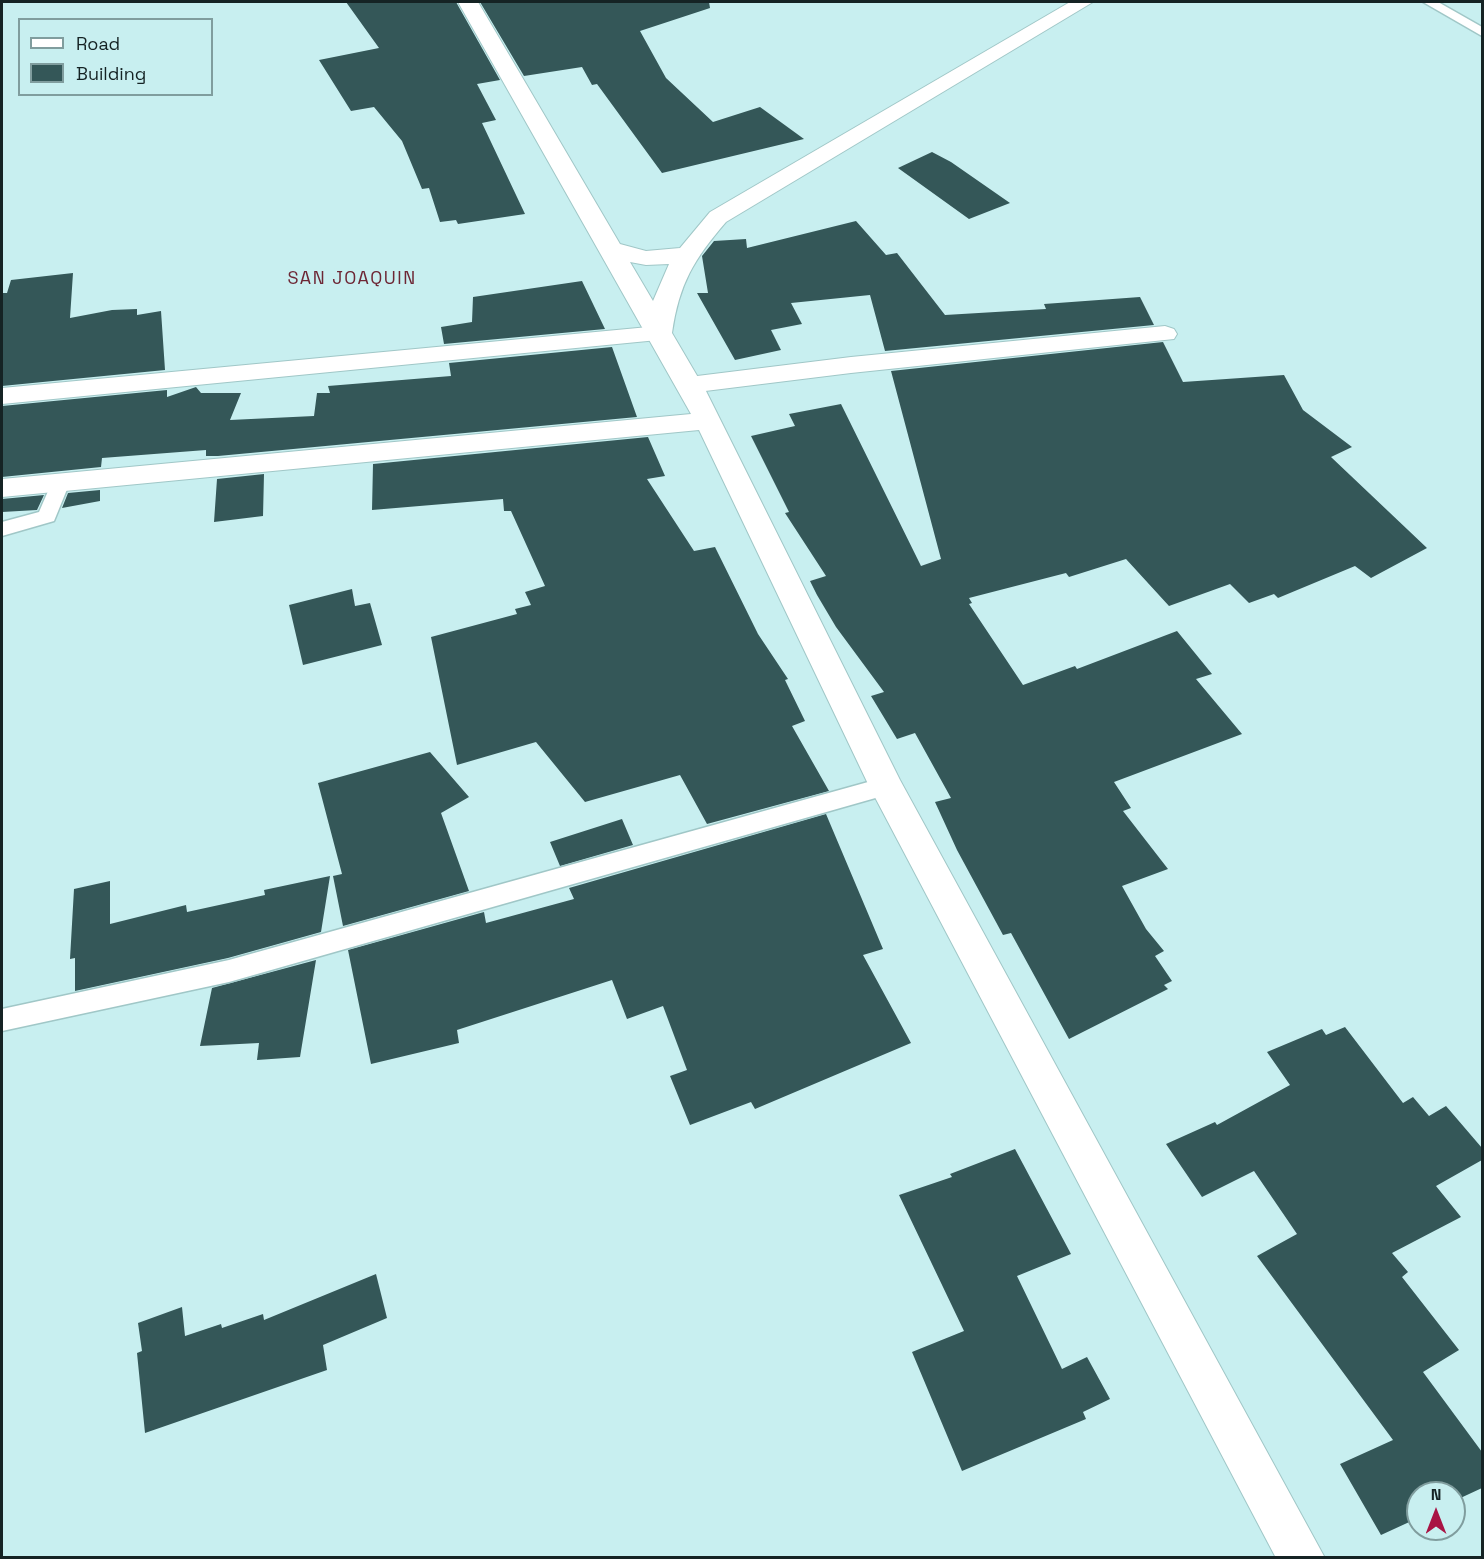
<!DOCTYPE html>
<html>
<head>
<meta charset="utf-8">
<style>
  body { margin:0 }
  #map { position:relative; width:1484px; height:1559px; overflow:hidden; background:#c8eff0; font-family:"Space Grotesk",sans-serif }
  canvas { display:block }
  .frame { position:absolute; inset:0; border:3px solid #152324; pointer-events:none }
  .legend { position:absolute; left:18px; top:18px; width:195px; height:78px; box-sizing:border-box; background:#c8eff0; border:2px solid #809d9e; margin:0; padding:8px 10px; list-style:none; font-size:18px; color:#152324 }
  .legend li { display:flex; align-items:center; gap:12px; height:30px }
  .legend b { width:30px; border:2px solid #809d9e }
  .north { position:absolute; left:1406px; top:1481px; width:60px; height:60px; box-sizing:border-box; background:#c8eff0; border:2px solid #809d9e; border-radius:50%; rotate:0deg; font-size:16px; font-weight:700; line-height:24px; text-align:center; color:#152324 }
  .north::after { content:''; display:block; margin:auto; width:21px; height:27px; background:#a91444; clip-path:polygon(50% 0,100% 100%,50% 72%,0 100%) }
</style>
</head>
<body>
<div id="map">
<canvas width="1484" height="1559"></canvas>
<div class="frame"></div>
<ul class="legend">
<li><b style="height:8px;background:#fff"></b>Road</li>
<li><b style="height:16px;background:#345758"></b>Building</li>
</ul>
<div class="north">N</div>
</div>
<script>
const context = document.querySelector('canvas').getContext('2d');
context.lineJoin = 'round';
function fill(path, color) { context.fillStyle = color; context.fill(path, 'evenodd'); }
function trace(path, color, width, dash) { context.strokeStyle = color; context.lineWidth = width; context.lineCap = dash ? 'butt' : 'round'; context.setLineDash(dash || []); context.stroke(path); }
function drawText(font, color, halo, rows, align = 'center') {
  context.font = font + ' "Space Grotesk",sans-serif'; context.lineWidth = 6; context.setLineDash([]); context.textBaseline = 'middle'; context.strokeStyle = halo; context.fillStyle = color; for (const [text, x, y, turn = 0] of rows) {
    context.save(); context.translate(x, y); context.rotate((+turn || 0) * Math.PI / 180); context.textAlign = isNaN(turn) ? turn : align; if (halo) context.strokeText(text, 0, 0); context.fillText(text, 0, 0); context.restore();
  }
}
const building = new Path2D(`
  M346,2h110l44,78 -23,4 19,36 -14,3 43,91 -67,10 -2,-4 -16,2 -11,-34 -7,1 -20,-48 -28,-34 -23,4 -32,-51 60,-12z
  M480,2h229l1,6 -70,23 26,47 47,44 47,-15 44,32 -142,34 -65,-89 -5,1 -10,-18 -58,9z
  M932,152l19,10 59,41 -41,16 -71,-51z
  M856,221l30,34 11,-2 48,62 101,-6 -2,-5 96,-7 14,28 -269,26 -15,-56 -79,8 11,21 -31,6 10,20 -46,10 -38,-67h11l-6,-37 12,-15 32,-2 1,9z
  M73,273l-3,45 42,-8 25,-1v6l24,-4 4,59 -163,16v-93h5l4,-13z
  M582,281l23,48 -161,15 -3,-17 31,-5 1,-25z
  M1163,342l20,40 101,-7 19,35 49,37 -21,10 96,91 -56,30 -16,-12 -77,32 -4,-4 -25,9 -19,-19 -61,22 -43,-47 -57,18 -3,-4 -97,25 3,5 -3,1 54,81 52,-19 2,3 100,-38 35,43 -16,5 46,55 -128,48 17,26 -8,3 45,58 -46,17 24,43 18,22 -9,5 17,25 -8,4 4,4 -99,50 -58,-106 -8,2 -46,-85 -22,-48 16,-4 -36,-65 -18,6 -26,-43 13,-4 -48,-65 -19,-32 -7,-14 16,-5 -41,-63 4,-1 -38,-76 44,-10 -6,-12 52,-10 80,162 20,-7 -50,-188z
  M612,347l25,70 -419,39h-12v-6l-104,8 -1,9 -99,10v-71l165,-16v7l29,-10 5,6h40l-11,27 84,-4 3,-23h13l-2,-7 123,-10 -2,-13z
  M648,437l17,39 -18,3 47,72 21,-4 43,87 30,45 -3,1 20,41 -13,5 37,65 -122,33 -27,-49 -95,27 -49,-60 -79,23 -26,-128 86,-23 -2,-5 16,-4 -6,-13 20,-6 -34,-75h-7l-1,-12 -131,11 1,-46z
  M264,474l-1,42 -49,6 3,-43z
  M100,490v11l-38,7 6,-15z
  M44,495l-7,15 -35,2v-13z
  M352,589l3,17 15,-3 12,42 -79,20 -14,-60z
  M430,752l39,45 -28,16 28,78 -126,35 -10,-50 9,-2 -24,-91z
  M826,814l57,135 -20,6 48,88 -156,66 -4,-7 -61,23 -20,-49 17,-6 -24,-64 -36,13 -15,-39 -155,50 2,13 -88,21 -23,-114 136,-38 2,11 88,-24 -5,-11z
  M622,819l11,26 -73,21 -10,-24z
  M330,876l-9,56 -93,26 -153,33v-33l-5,1 4,-70 36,-8v43l76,-19 1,7 78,-17 -1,-5z
  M316,960l-16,97 -43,3 2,-17 -59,3 12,-58z
  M1345,1027l58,76 10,-6 16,19 17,-10 36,42v12l-46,26 25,31 -69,36 16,19 -6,5 57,73 -36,22 59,80v36l-28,13v-8h-36v25l-37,17 -41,-71 53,-24 -136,-184 40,-22 -43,-63 -52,26 -36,-53 49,-22 2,3 73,-40 -23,-33 55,-23 4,6z
  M1015,1149l56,105 -54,22 45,93 25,-12 23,42 -27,13 3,7 -124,52 -50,-119 52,-21 -65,-136 53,-18 -2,-3z
  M376,1274l11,44 -64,27 4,25 -182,63 -8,-80 5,-2 -4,-28 44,-16 3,29 36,-12 1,4 41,-14 1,6z`);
const lane = new Path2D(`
  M1423,2h15l44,25v9z
  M61,476l7,2 2,4 -16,39 -52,15v-14l37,-10 13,-30 2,-4z
  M886,777l8,3 3,6 -3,6 -8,3 -657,187 -227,49v-22l227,-49z`);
const street = new Path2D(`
  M659,326l9,3 3,5 -3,5 -666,65v-16z
  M1165,326l9,3 3,5 -3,5 -323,34 -162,20 -9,-2 -4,-6 4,-6 9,-2 162,-20z`);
const secondary = new Path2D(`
  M458,2h20l142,242 26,7 34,-3 30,-36 360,-210h23l-367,220c-32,37 -47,62 -54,111l34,58 194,389 425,778h-49l-407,-772 -170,-356 -697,67v-18l689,-65zM630,262l16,3 23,-1 -16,37z`);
const farQuarternames = [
  ["SAN JOAQUIN",352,279]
];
fill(building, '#345758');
trace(lane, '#a0c7c7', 3);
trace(street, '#a0c7c7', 2);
trace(secondary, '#a0c7c7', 2);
fill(lane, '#fff');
fill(street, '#fff');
fill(secondary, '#fff');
context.letterSpacing = '1.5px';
drawText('18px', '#6d2735', '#c8eff0', farQuarternames);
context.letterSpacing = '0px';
</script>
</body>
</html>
